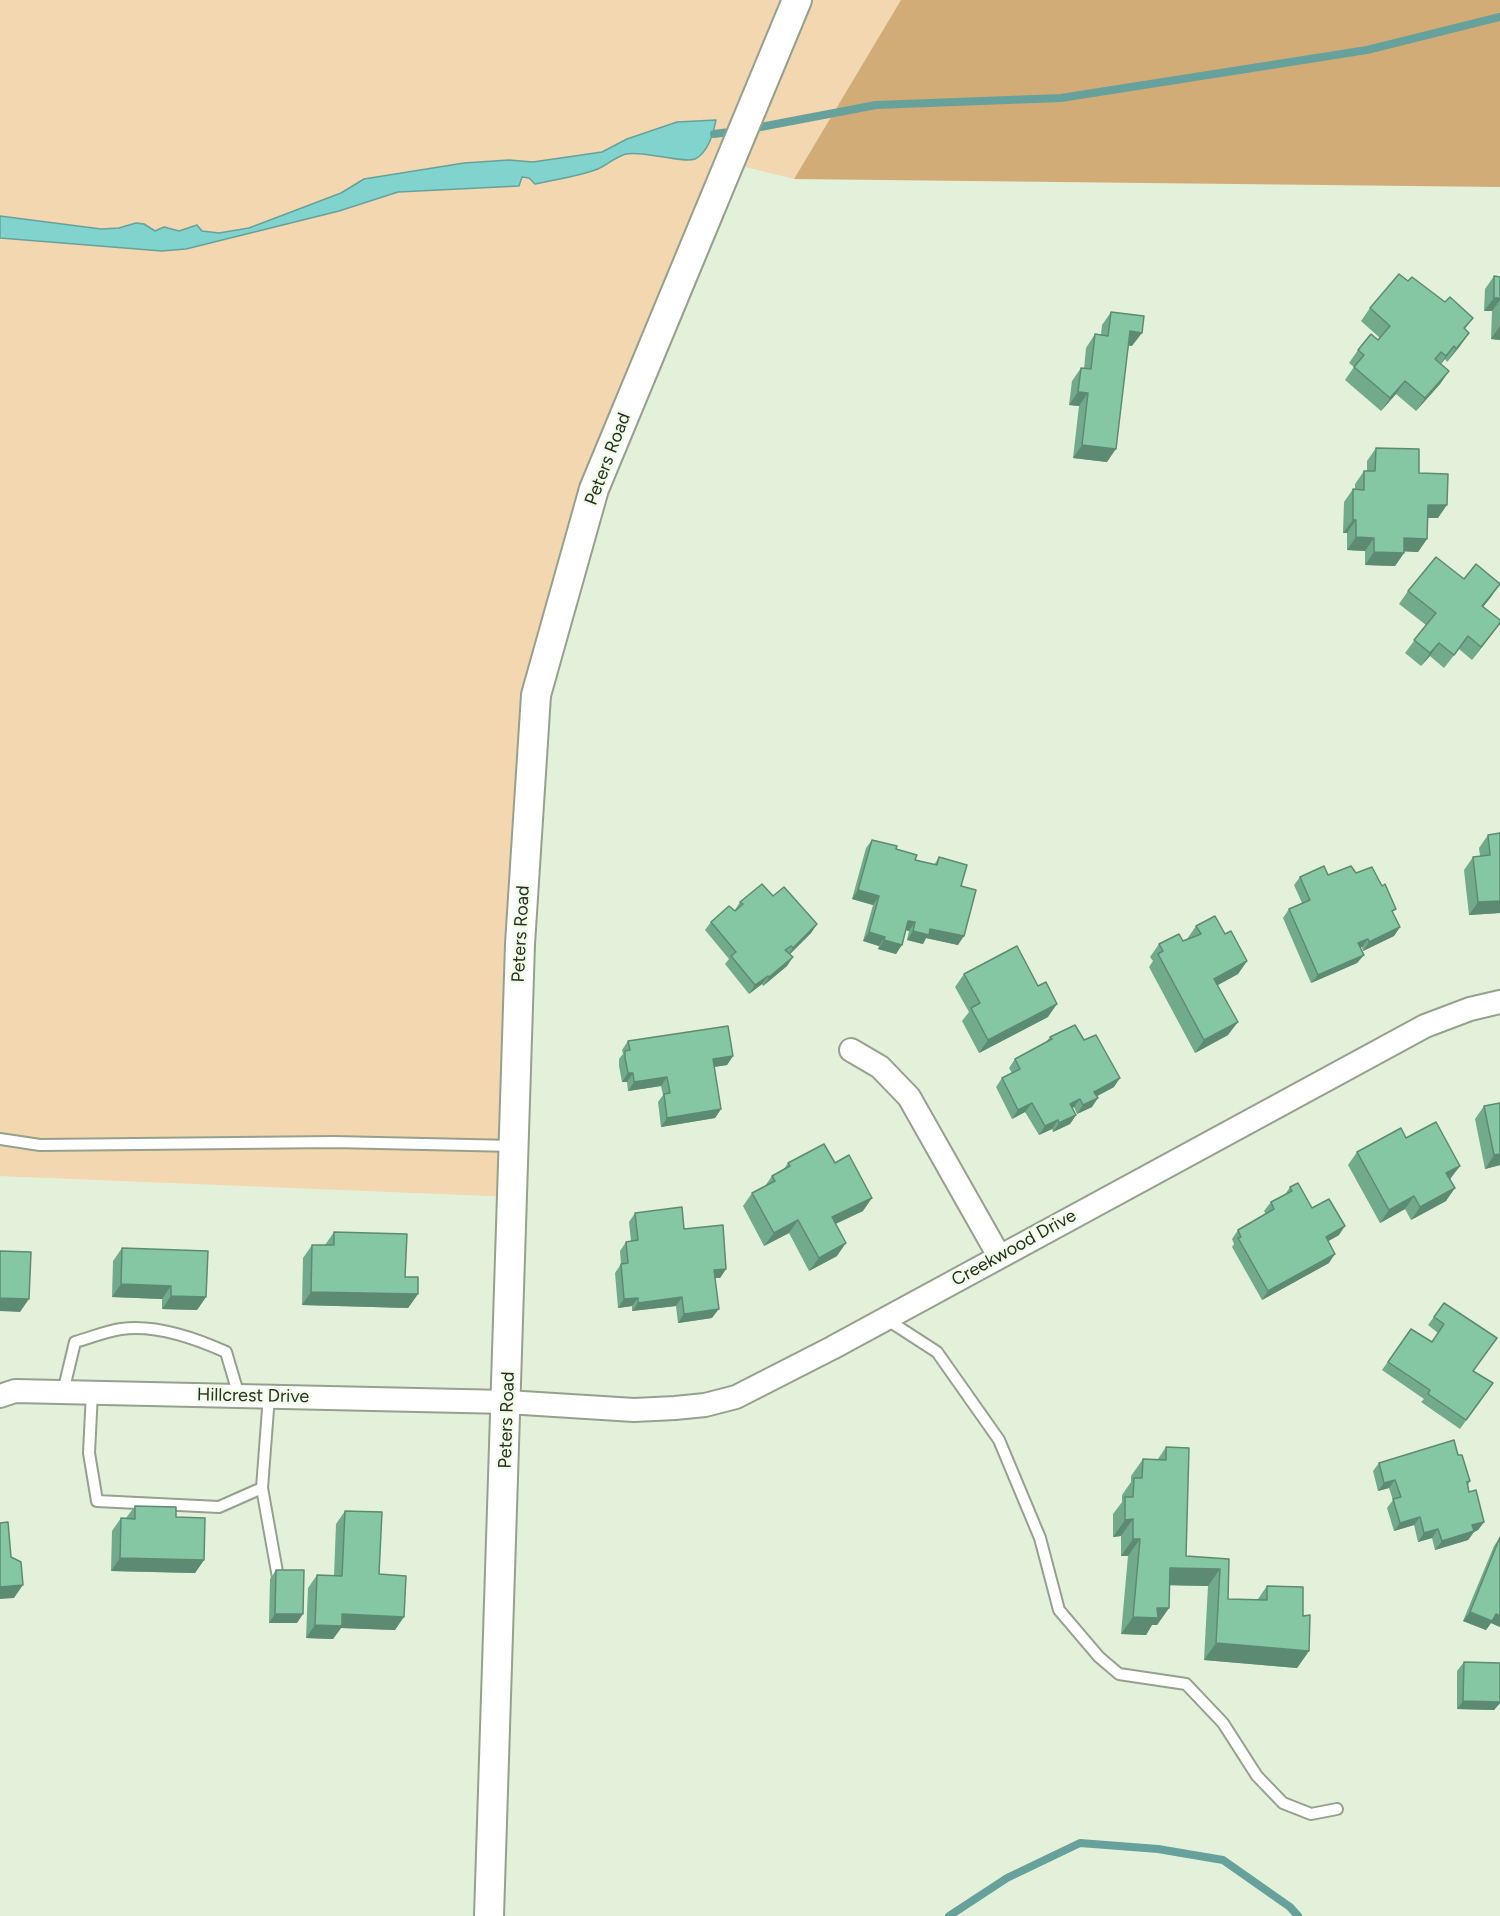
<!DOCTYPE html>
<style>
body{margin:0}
canvas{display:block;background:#e3f0da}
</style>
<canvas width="1500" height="1916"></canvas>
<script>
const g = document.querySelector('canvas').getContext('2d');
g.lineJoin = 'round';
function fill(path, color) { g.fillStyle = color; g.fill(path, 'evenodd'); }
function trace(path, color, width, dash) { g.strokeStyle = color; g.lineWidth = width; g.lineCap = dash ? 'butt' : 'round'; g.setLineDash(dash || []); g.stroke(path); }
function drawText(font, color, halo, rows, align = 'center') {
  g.font = font + ' Figtree,sans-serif'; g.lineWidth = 5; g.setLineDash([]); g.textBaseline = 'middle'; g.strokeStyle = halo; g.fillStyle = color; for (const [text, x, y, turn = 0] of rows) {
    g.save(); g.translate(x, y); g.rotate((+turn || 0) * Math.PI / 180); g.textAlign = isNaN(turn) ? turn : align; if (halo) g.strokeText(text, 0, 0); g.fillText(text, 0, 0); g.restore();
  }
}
const green = new Path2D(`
 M0,0H901L794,179L729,163L594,489L536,695L513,1197L0,1176Z`);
const forest = new Path2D(`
 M901,0H1500V187L794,179Z`);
const water = new Path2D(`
 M716,120C714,132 708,153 695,159C684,164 642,150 626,154C617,156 607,165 598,169C577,177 556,179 535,184L529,178L522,177L519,186L398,192L339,211L186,249L162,251L0,238V216L101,229L119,228L136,223L144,224L155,231L164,227L179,231L197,225L202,231L219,233L249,228L341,193L364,179L464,163L509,160L533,162L602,152L627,139L677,122Z`);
const stream = new Path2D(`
 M750,129L876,105L1061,98L1367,50L1500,17
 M714,134L737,131
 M949,1916L1007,1878L1080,1843L1158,1849L1223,1860L1290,1907L1298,1916`);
const service = new Path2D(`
 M0,1139L40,1145L334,1142L514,1146
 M886,1319L937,1352L999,1440L1040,1538L1059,1610L1099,1657L1119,1674L1186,1684L1223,1723L1257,1776L1283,1803L1311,1814L1337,1809
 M63,1392L75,1342C90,1338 106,1331 121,1329C155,1324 195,1338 226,1352L239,1396
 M92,1392L89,1453L97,1501L219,1507L262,1488
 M269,1396L262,1488L279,1583`);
const minor = new Path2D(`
 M851,1050L880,1067L909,1097L999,1256
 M0,1396L15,1391L507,1402L634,1410L675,1408L705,1405L736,1397L832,1348L1425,1026L1470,1009L1500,1002`);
const tertiary = new Path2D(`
 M489,1916L520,944L536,695L594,489L797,0`);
const wall = new Path2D(`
 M1494,276L1500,277V340L1491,339L1492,311H1484L1485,289Z
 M1408,281L1473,318L1465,329L1469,333L1460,346L1447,362L1445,359L1441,364L1449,371L1440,384L1416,411L1396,394L1381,411L1345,380L1354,367L1349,363L1358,350L1378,340L1380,338L1361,321L1370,308Z
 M1111,312L1132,346L1129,345L1107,462L1073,458L1079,406L1069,405L1072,381L1081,368L1084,369L1086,348L1095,334L1101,335L1102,325Z
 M1376,448L1419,473L1438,518H1428L1427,539L1418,552L1404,551V553L1395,566L1365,565V551L1347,550V533H1343L1344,502L1353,489H1355V484L1364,471H1367V461Z
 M1464,579L1491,597L1483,607L1492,634L1472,660L1459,649L1444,668L1430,656L1421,666L1405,653L1426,625L1399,604L1408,591Z
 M1500,833V913L1469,915L1464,870L1473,857L1480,856L1479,848L1488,835Z
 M872,840L915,860L934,865L939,857L961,886L958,945L926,938L923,944L907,940L909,931L906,930L896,954L878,949L879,946L863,941L873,905L852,899L866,848Z
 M1356,873L1393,913L1400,927L1394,936L1363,951L1362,947L1360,948L1364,955L1357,963L1311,983L1283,918L1289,909L1302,903L1294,885L1300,877Z
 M773,896L817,924L811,933L790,954L787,966L763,986L762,984L749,994L725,964L729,959L705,930L711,922L735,910L740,902Z
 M1196,926L1225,934L1247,961L1238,974L1218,985L1228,1035L1195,1053L1149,967L1153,961L1150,957L1159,944L1183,941L1187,939Z
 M964,974L1048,1017L979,1053L962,1021L969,1012L955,987Z
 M1050,1037L1084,1040L1114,1087L1097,1096L1092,1107L1077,1114L1074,1107L1073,1108L1076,1115L1070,1124L1053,1132L1052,1129L1039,1135L1025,1112L1012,1119L996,1087L1002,1078L1012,1073L1009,1068L1015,1059L1046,1042Z
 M628,1041L733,1056L727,1065L714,1067L721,1109L715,1118L661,1127L658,1102L663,1095L661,1086L628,1091L627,1082H622L619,1066V1059L623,1054L622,1050Z
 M1500,1103V1165L1485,1169L1475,1119L1484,1106Z
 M1406,1138L1460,1166L1450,1179L1446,1201L1411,1220L1405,1209L1380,1223L1348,1165L1357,1152Z
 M788,1163L863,1211L836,1223L837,1256L809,1271L789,1233L764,1246L743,1206L752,1193L765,1186L772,1176L784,1169Z
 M1290,1187L1339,1235L1328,1241L1329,1263L1262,1300L1232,1247L1234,1244L1232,1239L1238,1230L1266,1214L1264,1211L1271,1202L1284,1196Z
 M635,1213L684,1229L726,1269L720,1278H715L712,1318L678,1323L676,1306L632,1311V1306L618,1308L615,1273L621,1264L620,1251L626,1242L631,1241L629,1222Z
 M334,1232L405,1277L418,1294L408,1308L302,1305L303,1258L312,1245H325Z
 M122,1248L206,1297L197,1310L162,1309V1299L112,1297L113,1261Z
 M1444,1303L1473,1371L1493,1383L1460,1429L1421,1402L1424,1399L1382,1370L1411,1329L1432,1342L1438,1333L1428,1325Z
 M1166,1447L1186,1556L1229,1559L1228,1599H1258L1267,1586L1303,1616L1309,1651L1297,1668L1204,1660L1208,1586L1169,1585V1608L1157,1625H1152L1146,1635L1121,1634L1128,1556H1121V1536L1113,1537V1514L1122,1502V1495L1131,1482V1476L1143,1459H1158Z
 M1458,1455L1470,1481L1468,1485L1469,1492L1484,1522L1478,1530L1474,1532L1468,1540L1435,1550L1432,1538L1418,1542L1414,1525L1394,1531L1387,1508L1393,1500L1389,1488L1378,1491L1373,1471L1379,1463Z
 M135,1506L176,1517L204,1560L195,1573L111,1571L112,1531L121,1518H126Z
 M345,1511L379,1574L395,1630L341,1628L333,1639L306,1638L308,1588L317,1575L334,1576L336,1524Z
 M1500,1537V1627L1491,1623L1486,1630L1463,1621L1494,1546Z
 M276,1570L297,1623H269L270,1579Z
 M1464,1662L1500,1663V1703L1494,1710L1457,1709V1671Z`);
const shadedWall = new Path2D(`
 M1494,298H1500V300L1492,311H1484Z
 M1500,326V340L1491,339Z
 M1130,331L1142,333L1132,346L1121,345Z
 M1469,333L1460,346L1447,362L1456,349Z
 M1454,346L1445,359L1437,369L1446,356Z
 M1449,371L1440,384L1416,411L1425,398Z
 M1405,381L1396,394L1381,411L1390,398Z
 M1078,392L1088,393L1079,406L1069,405Z
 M1082,445L1116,449L1107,462L1073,458Z
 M1428,505H1447L1438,518H1419Z
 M1353,520H1356L1347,533H1343Z
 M1356,537L1374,538L1365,551L1347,550Z
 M1404,538L1427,539L1418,552L1395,551Z
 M1374,552L1404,553L1395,566L1365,565Z
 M1500,584L1491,597L1473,619L1482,606Z
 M1500,623L1492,634L1472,660L1481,647Z
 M1439,643L1430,656L1421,666L1430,653Z
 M858,890L879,896L873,905L852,899Z
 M1500,901V913L1469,915L1478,902Z
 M908,921L915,922L909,931L902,929Z
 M817,924L811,933L787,957L793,948Z
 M1400,927L1394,936L1363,951L1369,942Z
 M930,929L964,936L958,945L926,938L923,944L907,940L913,931Z
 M869,932L885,937L879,946L863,941Z
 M1368,939L1362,947L1352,952L1358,943Z
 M884,940L902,945L896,954L878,949Z
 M1364,955L1357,963L1311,983L1318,975Z
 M793,957L787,966L763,986L769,977Z
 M1247,961L1238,974L1205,992L1214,979Z
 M768,976L762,984L749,994L755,985Z
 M1057,1004L1048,1017L979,1053L988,1040Z
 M1238,1022L1228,1035L1195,1053L1204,1040Z
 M733,1056L727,1065L707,1068L713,1059Z
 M628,1073H633L627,1082H622Z
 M667,1077L661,1086L628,1091L634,1082Z
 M1120,1078L1114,1087L1088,1101L1094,1092Z
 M1098,1098L1092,1107L1077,1114L1083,1105Z
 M1080,1099L1074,1107L1064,1113L1070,1104Z
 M1032,1103L1025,1112L1012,1119L1018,1110Z
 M721,1109L715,1118L661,1127L667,1118Z
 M1076,1115L1070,1124L1053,1132L1059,1123Z
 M1058,1120L1052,1129L1039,1135L1045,1126Z
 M1500,1154V1165L1485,1169L1494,1155Z
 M1460,1166L1450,1179L1437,1186L1446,1173Z
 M1455,1188L1446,1201L1411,1220L1420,1207Z
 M1414,1196L1405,1209L1380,1223L1389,1210Z
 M872,1198L863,1211L823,1230L832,1217Z
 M798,1220L789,1233L764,1246L774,1233Z
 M1345,1226L1339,1235L1320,1246L1326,1237Z
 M846,1243L837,1256L809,1271L819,1258Z
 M1335,1254L1329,1263L1262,1300L1268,1291Z
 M726,1269L720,1278H708L714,1270Z
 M121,1284L171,1286L162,1299L112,1297Z
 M311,1292L418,1294L408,1308L302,1305Z
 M171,1296L206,1297L197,1310L162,1309Z
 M682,1297L676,1306L632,1311L638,1303Z
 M0,1298L29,1299L20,1312L0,1311Z
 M638,1298L632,1306L618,1308L624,1299Z
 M719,1309L712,1318L678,1323L684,1314Z
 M1395,1480L1389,1488L1378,1491L1384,1483Z
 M1420,1517L1414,1525L1394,1531L1400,1523Z
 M1133,1519L1121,1536L1113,1537L1125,1520Z
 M1484,1522L1478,1530L1474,1532L1468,1540L1435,1550L1442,1541L1472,1525Z
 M1438,1529L1432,1538L1418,1542L1424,1533Z
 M1133,1539H1140L1128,1556H1121Z
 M120,1558L204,1560L195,1573L111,1571Z
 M1170,1568L1220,1569L1208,1586L1158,1585Z
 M23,1585L14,1598L0,1599V1587Z
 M1157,1608H1169L1157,1625H1152L1146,1635L1121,1634L1133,1617Z
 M1470,1612L1496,1614L1500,1616V1627L1491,1623L1486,1630L1463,1621Z
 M275,1614H303L297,1623H269Z
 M342,1614L404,1617L395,1630L341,1628L333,1639L306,1638L315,1625Z
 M1216,1643L1309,1651L1297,1668L1204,1660Z
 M1463,1701L1500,1702V1703L1494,1710L1457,1709Z`);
const building = new Path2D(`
 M1399,274L1408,281L1412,277L1445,302L1450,297L1473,318L1464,328L1469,333L1456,349L1454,346L1446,356L1441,352L1435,359L1449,371L1425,398L1405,381L1390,398L1354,367L1364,355L1358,350L1371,334L1378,340L1390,326L1370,308Z
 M1494,276L1500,277V298H1494Z
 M1111,312L1144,316L1142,333L1130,331L1116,449L1082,445L1088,393L1078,392L1081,368L1091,369L1095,334L1108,336Z
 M1376,448L1419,449V473L1448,474L1447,505H1428L1427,539L1404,538V553L1374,552V538L1356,537V520H1353V489L1364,490V471H1375Z
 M1436,557L1464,579L1476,564L1500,584L1482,606L1500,620V623L1481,647L1468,636L1454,655L1439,643L1430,653L1414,640L1436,613L1408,591Z
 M1500,833V901L1478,902L1473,857L1490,855L1488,835Z
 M872,840L897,846L896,849L917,855L915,860L937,865L939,857L967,865L961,886L976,890L964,936L930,929L929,935L913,931L915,922L908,921L902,945L884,940L885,937L869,932L879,896L858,890Z
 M1324,866L1328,875L1351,866L1356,873L1372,867L1382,886L1385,884L1396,909L1392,911L1400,927L1369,942L1368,939L1358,943L1364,955L1318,975L1289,909L1310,900L1300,877Z
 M762,884L773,896L784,887L817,924L793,948L791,946L785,950L793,957L769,977L768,976L755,985L731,956L736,952L711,922L729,906L735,911L743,904L740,902Z
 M1215,916L1225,934L1231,931L1247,961L1214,979L1238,1022L1204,1040L1158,954L1163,951L1159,944L1179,934L1183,941L1201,934L1196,926Z
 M1017,946L1038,986L1046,982L1057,1004L988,1040L971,1008L980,1003L964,974Z
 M1075,1025L1084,1040L1096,1035L1120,1078L1094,1092L1098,1098L1083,1105L1080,1099L1070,1104L1076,1115L1059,1123L1058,1120L1045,1126L1032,1103L1018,1110L1002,1078L1020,1069L1015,1059L1052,1039L1050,1037Z
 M728,1026L733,1056L713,1059L721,1109L667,1118L664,1094L670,1093L667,1077L634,1082L633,1073H628L625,1058V1051L630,1050L628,1041Z
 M1500,1103V1154L1494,1155L1484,1106Z
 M1436,1122L1460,1166L1446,1173L1455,1188L1420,1207L1414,1196L1389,1210L1357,1152L1401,1128L1406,1138Z
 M824,1144L835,1163L849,1155L872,1198L832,1217L846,1243L819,1258L798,1220L774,1233L752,1193L775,1181L772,1176L790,1166L788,1163Z
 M1298,1183L1312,1208L1329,1199L1345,1226L1326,1237L1335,1254L1268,1291L1238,1238L1241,1237L1238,1230L1274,1209L1271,1202L1292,1191L1290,1187Z
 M682,1207L684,1229L723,1225L726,1269L714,1270L719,1309L684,1314L682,1297L638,1303V1298L624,1299L621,1264L628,1263L626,1242L638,1240L635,1213Z
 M334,1232L407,1234L405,1277H418V1294L311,1292L312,1245H334Z
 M122,1248L208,1251L206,1297L171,1296V1286L121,1284Z
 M0,1251L31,1252L29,1299L0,1298Z
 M1444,1303L1497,1338L1473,1371L1493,1383L1466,1420L1428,1394L1430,1390L1388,1362L1411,1329L1432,1342L1444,1324L1434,1317Z
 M1454,1440L1458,1455H1462L1470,1481L1467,1482L1469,1492L1476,1490L1484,1522L1472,1525L1474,1531L1442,1541L1438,1529L1424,1533L1420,1517L1400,1523L1393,1499L1401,1497L1395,1480L1384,1483L1379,1463Z
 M1166,1447L1189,1448L1186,1556L1229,1559L1228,1599L1267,1600V1586L1303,1587V1616L1310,1615L1309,1651L1216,1643L1220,1569L1170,1568L1169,1608H1157L1158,1618L1133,1617L1140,1539H1133V1519L1125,1520V1497H1133L1134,1478H1142L1143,1459L1166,1460Z
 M135,1506L176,1507V1517L205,1518L204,1560L120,1558L121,1518L135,1519Z
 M345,1511L382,1512L379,1574L406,1576L404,1617L342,1614V1626L315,1625L317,1575L342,1576Z
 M8,1522L11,1557L21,1562L23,1585L0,1587V1523Z
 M1500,1537V1616L1496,1614L1492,1621L1470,1612Z
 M276,1570H304L303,1614H275Z
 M1464,1662L1500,1663V1702L1463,1701Z`);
const streetNames = [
 ["Peters Road",608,459,-69],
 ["Peters Road",521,934,-87],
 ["Creekwood Drive",1014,1248,-29],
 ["Hillcrest Drive",253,1396,1],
 ["Peters Road",507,1420,-88]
];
fill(green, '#f2d7b0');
fill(forest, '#d2ac77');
fill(water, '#80d4cd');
trace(water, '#66a29b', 1.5);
trace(stream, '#66a29b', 8);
trace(service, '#95a18c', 14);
trace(minor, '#95a18c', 26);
trace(tertiary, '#95a18c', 32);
trace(service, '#fff', 10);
trace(minor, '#fff', 22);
trace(tertiary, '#fff', 28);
fill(wall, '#72aa8c');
fill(shadedWall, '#5d8b72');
fill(building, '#85c6a3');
trace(building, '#5d8b72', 1.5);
drawText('18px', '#282d25', '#f1fee7', streetNames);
</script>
